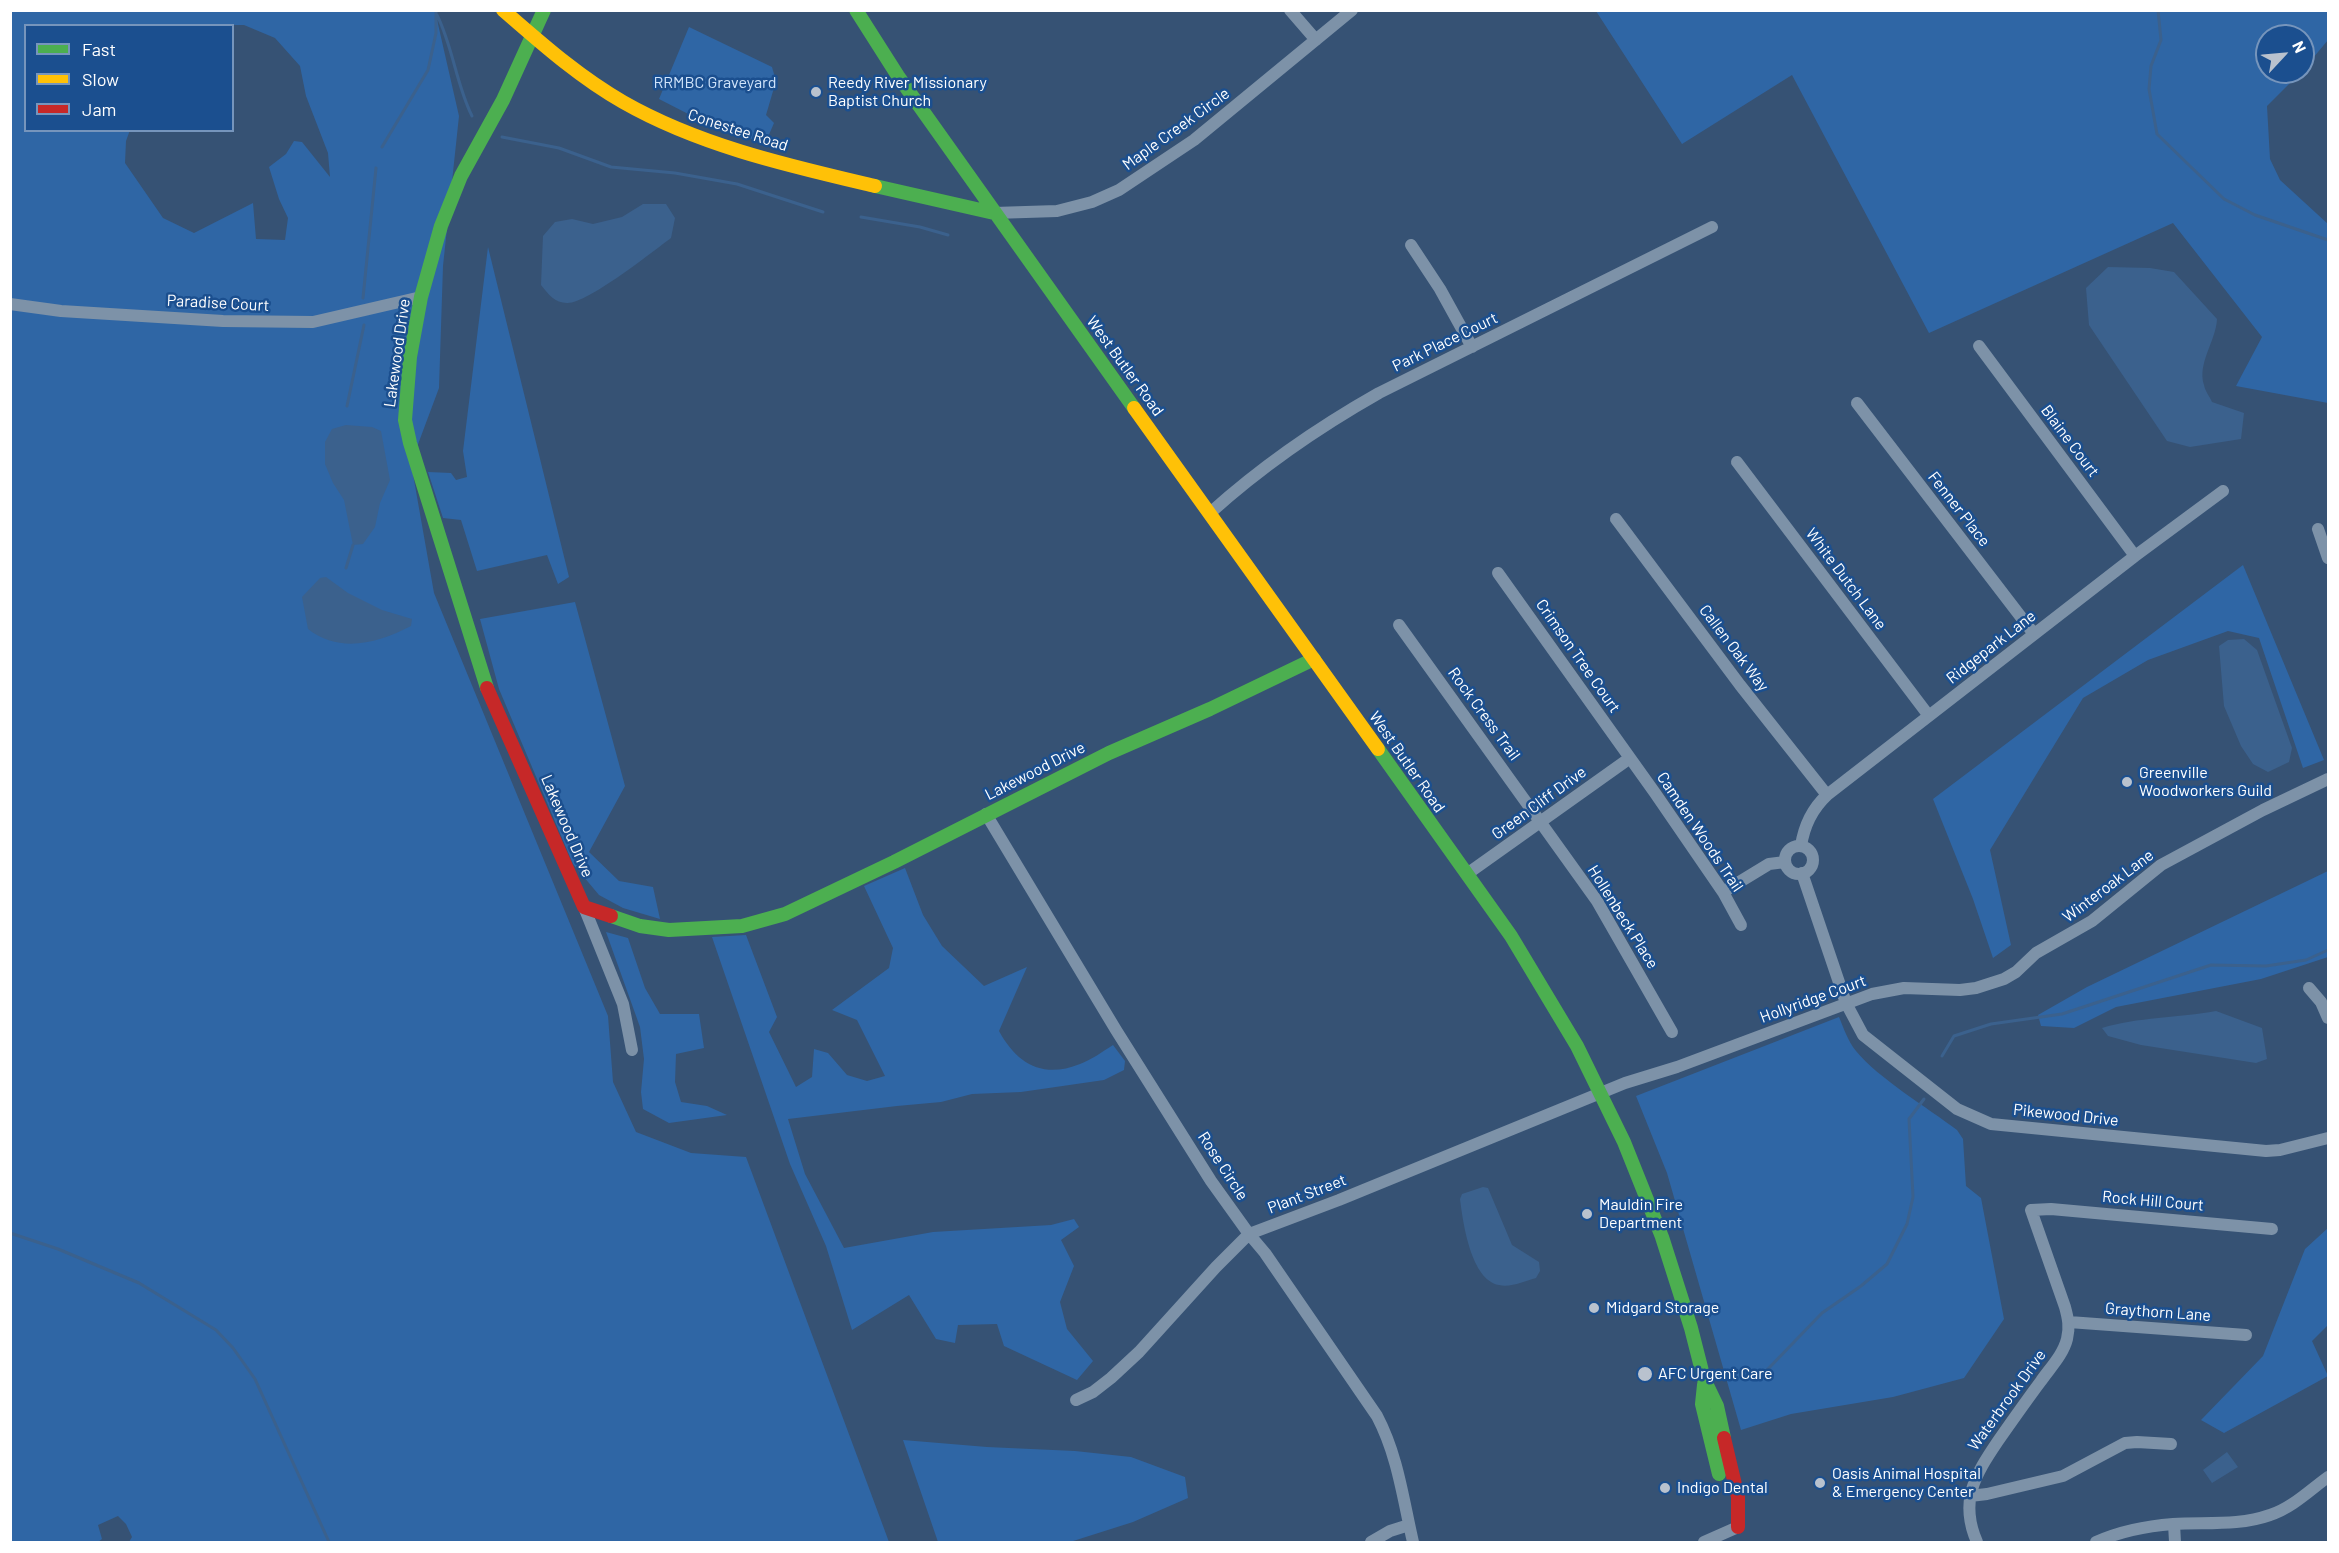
<!DOCTYPE html>
<style>
body{margin:0}
#map{position:relative;width:2339px;height:1553px;overflow:hidden;background:#365274;font-family:Barlow,sans-serif}
canvas{display:block}
.frame{position:absolute;inset:0;border:12px solid #fff;pointer-events:none}
.legend{position:absolute;left:24px;top:24px;width:210px;height:108px;box-sizing:border-box;background:#1b4f8f;border:2px solid #7695bc;margin:0;padding:8px 10px;list-style:none;font-size:18px;color:#fff}
.legend li{display:flex;align-items:center;gap:12px;height:30px}
.legend b{width:30px;border:2px solid #7695bc}
.north{position:absolute;left:2255px;top:24px;width:60px;height:60px;box-sizing:border-box;background:#1b4f8f;border:2px solid #7695bc;border-radius:50%;rotate:64deg;font-size:16px;font-weight:700;line-height:24px;text-align:center;color:#fff}
.north::after{content:'';display:block;margin:auto;width:21px;height:27px;background:#b9c2ce;clip-path:polygon(50% 0,100% 100%,50% 72%,0 100%)}
</style>
<div id="map">
<canvas width="2339" height="1553"></canvas>
<div class="frame"></div>
<ul class="legend">
<li><b style="height:8px;background:#4caf50"></b>Fast</li>
<li><b style="height:8px;background:#ffc107"></b>Slow</li>
<li><b style="height:8px;background:#c62828"></b>Jam</li>
</ul>
<div class="north">N</div>
</div>
<script>
const g = document.querySelector('canvas').getContext('2d');
g.lineJoin = 'round';
function fill(path, color) { g.fillStyle = color; g.fill(path, 'evenodd'); }
function trace(path, color, width, dash) { g.strokeStyle = color; g.lineWidth = width; g.lineCap = dash ? 'butt' : 'round'; g.setLineDash(dash || []); g.stroke(path); }
function drawText(font, color, halo, rows, align = 'center') {
  g.font = font + ' Barlow,sans-serif'; g.lineWidth = 5; g.setLineDash([]); g.textBaseline = 'middle'; g.strokeStyle = halo; g.fillStyle = color; for (const [text, x, y, turn = 0] of rows) {
    g.save(); g.translate(x, y); g.rotate((+turn || 0) * Math.PI / 180); g.textAlign = isNaN(turn) ? turn : align; if (halo) g.strokeText(text, 0, 0); g.fillText(text, 0, 0); g.restore();
  }
}
const green = new Path2D(`
 M11,11H435L459,116L443,266L439,388L411,463L434,593L608,1016L613,1082L636,1132L691,1153L746,1157L889,1542H129L132,1537L126,1524L118,1516L98,1525L102,1539L98,1542H11ZM244,25L275,38L300,66L306,96L328,153L330,177L302,142L294,141L286,154L269,167L279,199L288,218L285,240L256,239L253,203L194,233L163,218L125,163L126,141L130,130H26V26Z
 M1596,11H2328V40L2303,70V36H2267V72H2301L2267,106L2270,159L2280,180L2328,224V403L2236,386L2262,337L2173,223L1929,333L1792,75L1682,144Z
 M689,27L772,67L776,81L766,115L774,123L765,144L698,119L659,99Z
 M488,247L569,577L558,584L547,555L477,571L461,520L443,518L428,472L451,473L456,480L467,477L463,451Z
 M2243,565L2324,760L2303,768L2259,638L2228,631L2148,660L2083,698L1990,850L2011,945L1993,958L1973,899L1933,799Z
 M575,602L625,786L589,852L619,881L653,887L660,919L623,908L599,895L573,864L499,689L480,619Z
 M905,868L923,915L942,946L984,986L1027,967L999,1031C1017,1064 1043,1079 1080,1064C1091,1060 1102,1052 1113,1045L1125,1061L1124,1070L1104,1080L1021,1092L972,1094L941,1102L897,1106L788,1119L805,1174L844,1248L933,1232L1051,1225L1074,1219L1079,1227L1061,1240L1074,1266L1060,1302L1067,1329L1093,1361L1077,1380L1004,1346L997,1324L958,1325L955,1343L936,1339L909,1295L852,1330L826,1246L790,1164L712,937L746,935L777,1017L769,1032L796,1087L812,1077L814,1049L828,1053L847,1075L867,1081L885,1076L857,1020L832,1010L889,968L893,948L864,886Z
 M2328,871V957L2261,979L2116,1007L2074,1028L2041,1026L2038,1015L2087,987Z
 M606,932L628,938L645,988L660,1014H699L704,1048L676,1054L675,1082L681,1102L707,1106L727,1115L669,1123L643,1109L641,1092L644,1059L640,1027Z
 M1839,1017C1844,1029 1848,1041 1856,1051C1878,1078 1928,1108 1957,1130L1963,1139L1966,1186L1981,1198L2004,1319L1964,1378L1893,1397L1791,1414L1741,1430L1667,1173L1636,1096Z
 M2328,1228V1325L2312,1341L2328,1376L2224,1433L2201,1420L2263,1356L2305,1249Z
 M903,1440L987,1447L1075,1451L1131,1457L1185,1477L1188,1498L1133,1522L1070,1542H938Z`);
const water = new Path2D(`
 M643,204H666L675,218L671,238C652,252 587,304 567,303C555,303 548,294 541,285L543,236L555,222L572,219L593,224L622,217Z
 M2108,267L2150,268L2174,272L2217,319C2216,341 2197,363 2204,385C2205,391 2210,397 2212,402L2244,413L2241,439L2190,447L2167,441L2089,325L2086,288Z
 M346,425L372,427L381,431L390,480L380,503L375,527L363,544L353,545L344,500L333,483L325,464V442L332,429Z
 M326,577L348,593L382,610L412,619L411,626C378,643 340,654 308,629L302,597L320,578Z
 M2244,639L2257,650L2292,748L2289,762L2268,772L2253,764L2241,746L2224,706L2219,646L2228,640Z
 M2216,1011L2262,1028L2267,1059L2256,1063L2141,1045L2108,1036L2102,1028C2137,1017 2179,1018 2216,1011Z
 M1483,1187L1488,1188L1512,1245L1539,1262L1540,1271L1536,1278C1525,1281 1510,1288 1499,1285C1471,1280 1463,1223 1460,1199L1462,1194Z
 M2227,1452L2238,1467L2212,1483L2203,1470Z`);
const stream = new Path2D(`
 M2158,10L2161,40L2151,66L2149,89L2157,134L2224,199L2255,215L2328,240
 M437,15C453,47 456,84 472,116
 M502,137L559,148L611,167L675,173L737,184L823,212
 M382,147L428,70L436,33V12
 M861,217L920,227L948,235
 M363,298L376,168
 M347,406L364,325
 M346,568L353,545
 M1942,1056L1954,1036L1991,1024L2062,1014L2211,965L2266,966L2306,960L2328,950
 M10,1233L58,1249L139,1283L216,1330L233,1348L255,1379L329,1542
 M1767,1370L1822,1313L1861,1286L1887,1264L1907,1224L1913,1197L1909,1119L1924,1099`);
const street = new Path2D(`
 M1290,10L1316,40
 M994,213L1057,211L1092,202L1119,190L1194,140L1352,10
 M1411,245L1440,289L1472,347
 M10,304L61,311L223,321L313,322L421,297
 M1979,346L2135,556
 M1857,403L2034,634
 M1737,462L1929,716
 M1210,513C1261,467 1319,427 1379,393L1712,227
 M1616,519L1740,685L1827,795
 M2318,529L2328,558
 M1498,573L1655,793L1723,892L1741,925
 M1399,625L1597,901L1672,1032
 M986,814L1116,1030L1211,1181L1249,1234L1265,1253L1377,1416C1398,1456 1403,1499 1413,1542
 M1801,846C1804,826 1812,809 1827,795L2135,556L2223,491
 M1785 860a14 14 0 1 1 28 0a14 14 0 1 1-28 0Z
 M1802,873L1846,1003L1863,1035L1957,1109L1991,1124L2266,1151L2280,1150L2328,1138
 M1467,874L1630,758
 M1723,892L1769,864L1785,862
 M584,907L623,1004L632,1050
 M2309,988L2321,1002L2328,1018
 M2069,1322L2246,1335
 M1076,1400L1093,1392L1111,1378L1139,1352L1216,1267L1249,1234L1339,1200L1625,1083L1677,1067L1872,994L1904,988L1960,990L1976,988L2004,979L2016,972L2036,953L2092,921L2161,865L2263,810L2328,779
 M1970,1496L1987,1494L2063,1476L2125,1443L2137,1442L2171,1444
 M2174,1524L2175,1542
 M1371,1542L1390,1531L1409,1525
 M1704,1542L1738,1527
 M1977,1542C1959,1501 1975,1475 1998,1441C2012,1421 2026,1401 2041,1381C2050,1368 2063,1355 2067,1339C2070,1327 2068,1318 2065,1307L2031,1210L2051,1209L2272,1229
 M2096,1542C2121,1531 2146,1526 2173,1524C2206,1522 2239,1526 2270,1515C2292,1508 2310,1490 2328,1477`);
const fast = new Path2D(`
 M856,10L898,76L1134,408
 M875,186L994,213
 M487,688L410,443L405,420L410,357L421,297L441,226L461,176L503,100L544,10
 M1378,749L1511,936L1577,1046L1624,1142L1662,1237L1691,1328L1704,1379L1717,1406L1724,1438
 M611,916L640,926L669,930L742,926L785,914L894,862L1109,753L1210,709L1314,659
 M1704,1385L1702,1404L1719,1474`);
const slow = new Path2D(`
 M503,10C541,43 579,77 623,102C700,146 790,166 875,186
 M1134,408L1378,749`);
const jam = new Path2D(`
 M487,688L584,907L611,916
 M1724,1438L1738,1497V1527`);
const markers = [
 [816,92,6,"#b9c2ce"],
 [2127,782,6,"#b9c2ce"],
 [1587,1214,6,"#b9c2ce"],
 [1594,1308,6,"#b9c2ce"],
 [1645,1374,8,"#b9c2ce"],
 [1820,1483,6,"#b9c2ce"],
 [1665,1488,6,"#b9c2ce"]
];
const parkNames = [
 ["RRMBC Graveyard",715,83]
];
const poiNames = [
 ["Reedy River Missionary",828,83],
 ["Baptist Church",828,101],
 ["Greenville",2139,773],
 ["Woodworkers Guild",2139,791],
 ["Mauldin Fire",1599,1205],
 ["Department",1599,1223],
 ["Midgard Storage",1606,1308],
 ["AFC Urgent Care",1658,1374],
 ["Oasis Animal Hospital",1832,1474],
 ["& Emergency Center",1832,1492],
 ["Indigo Dental",1677,1488]
];
const streetNames = [
 ["Maple Creek Circle",1176,129,-36],
 ["Conestee Road",738,130,18],
 ["Paradise Court",218,303,3],
 ["Park Place Court",1445,342,-26],
 ["Lakewood Drive",397,353,-82],
 ["West Butler Road",1125,366,54],
 ["Blaine Court",2070,441,53],
 ["Fenner Place",1959,509,52],
 ["White Dutch Lane",1846,579,53],
 ["Ridgepark Lane",1991,647,-38],
 ["Callen Oak Way",1734,648,53],
 ["Crimson Tree Court",1578,656,55],
 ["Rock Cress Trail",1484,714,54],
 ["West Butler Road",1407,762,55],
 ["Lakewood Drive",1035,771,-27],
 ["Green Cliff Drive",1539,803,-36],
 ["Lakewood Drive",567,826,67],
 ["Camden Woods Trail",1700,832,56],
 ["Winteroak Lane",2108,886,-37],
 ["Hollenbeck Place",1623,917,58],
 ["Hollyridge Court",1813,999,-20],
 ["Pikewood Drive",2066,1115,6],
 ["Rose Circle",1223,1166,57],
 ["Plant Street",1307,1194,-21],
 ["Rock Hill Court",2153,1201,5],
 ["Graythorn Lane",2158,1312,4],
 ["Waterbrook Drive",2007,1400,-54]
];
fill(green, '#2f66a5');
fill(water, '#3b618d');
trace(stream, '#3b618d', 3);
trace(street, '#7d92a8', 12);
trace(fast, '#4caf50', 14);
trace(slow, '#ffc107', 14);
trace(jam, '#c62828', 14);
for (const [x, y, r, color] of markers) { const dot = new Path2D(); dot.arc(x, y, r, 0, 2 * Math.PI); g.fillStyle = color; g.fill(dot); trace(dot, '#1b4f8f', 2); }
drawText('16px', '#cfe3fa', '#1b4f8f', parkNames);
drawText('16px', '#fff', '#1b4f8f', poiNames, 'left');
drawText('16px', '#fff', '#1b4f8f', streetNames);
</script>
